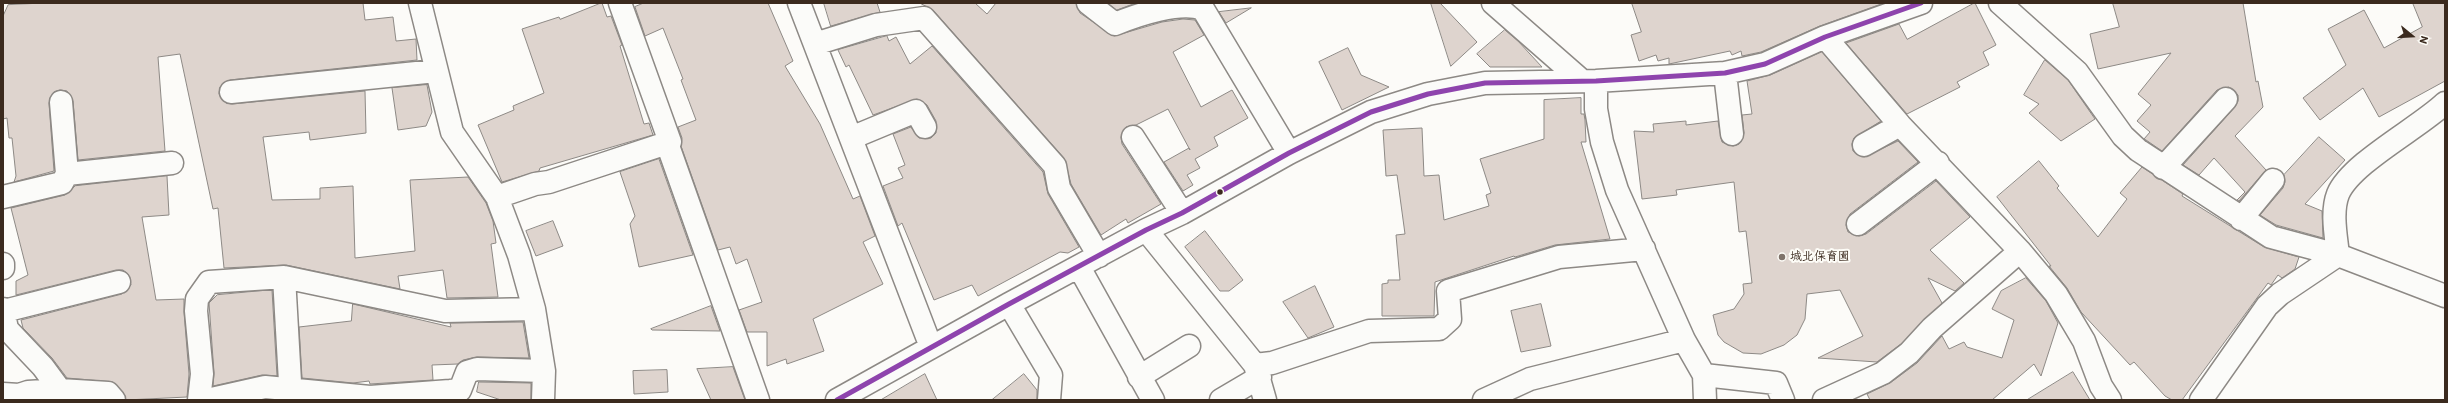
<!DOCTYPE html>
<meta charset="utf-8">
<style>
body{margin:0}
#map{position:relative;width:2448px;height:403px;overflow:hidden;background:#fcfbf8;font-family:Itim,sans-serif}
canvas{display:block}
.frame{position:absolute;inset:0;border:4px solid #3b2a1e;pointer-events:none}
.north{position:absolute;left:2392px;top:16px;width:40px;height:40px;-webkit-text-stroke:3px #fdfcf7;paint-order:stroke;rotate:108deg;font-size:11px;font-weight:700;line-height:16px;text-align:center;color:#3b2a1e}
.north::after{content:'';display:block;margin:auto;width:14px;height:18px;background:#3b2a1e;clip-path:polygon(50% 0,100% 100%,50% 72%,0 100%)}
</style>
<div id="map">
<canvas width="2448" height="403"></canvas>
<div class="frame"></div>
<div class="north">N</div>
</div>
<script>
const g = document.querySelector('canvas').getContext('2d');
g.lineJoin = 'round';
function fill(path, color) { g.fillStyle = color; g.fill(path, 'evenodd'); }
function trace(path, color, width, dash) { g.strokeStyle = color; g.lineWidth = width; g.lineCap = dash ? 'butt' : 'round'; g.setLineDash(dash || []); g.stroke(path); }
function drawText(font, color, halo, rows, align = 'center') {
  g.font = font + ' Itim,"Klee One",sans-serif'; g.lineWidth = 4; g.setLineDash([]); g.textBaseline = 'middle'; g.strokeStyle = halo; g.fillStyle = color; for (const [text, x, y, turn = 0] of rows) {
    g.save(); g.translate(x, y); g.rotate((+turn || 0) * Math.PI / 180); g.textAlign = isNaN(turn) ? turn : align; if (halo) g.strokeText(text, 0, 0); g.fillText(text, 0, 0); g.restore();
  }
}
const building = new Path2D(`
 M43,3H363L365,20L393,17L396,41L416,39L417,60L230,80L220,87L219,94L226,103L232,104L365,91L366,133L310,140L309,132L263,137L272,200L320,199V188L353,186L355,258L415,251L410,180L468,177L486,203L493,221L496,243L491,244L498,297L447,298L443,270L398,276L400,289L286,265L224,268L218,208L213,209L180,54L158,57L165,151L78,160L73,101L67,91L60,90L54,92L49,103L54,171L14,182L16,176L12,138H9L7,118L3,119V16L8,5Z
 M602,3L607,17L611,16L622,45L620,46L644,124L649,123L653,135L540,168L539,171L502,182L478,125L514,110L513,106L544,93L522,29L559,17L560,19Z
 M644,3H768L793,61L785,66L820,124L853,199L860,196L875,236L863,242L883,284L813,319L824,351L787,364L786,359L767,366V332H747L739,310L762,302L747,259L736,264L730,247L718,250L681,146L682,138L678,127L696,120L681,80L683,79L663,28L645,36L635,7Z
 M824,3H877L880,12L831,26Z
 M920,3H975L987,14L996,3H1076L1080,13L1114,36L1162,22L1183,19L1195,20L1204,35L1173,52L1201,107L1232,90L1248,118L1214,137L1218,146L1195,159L1200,168L1187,175L1193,185L1183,191L1164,162L1189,148L1190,150L1168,109L1136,125L1126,127L1121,137L1122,144L1161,204L1128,223L1126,219L1101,235L1071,184L1064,158L933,10Z
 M1108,3H1136L1117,10Z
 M1431,3H1440L1477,42L1451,66Z
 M1632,3H1884L1820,26L1761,52L1742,56L1741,51L1732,55L1730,51L1669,64V58L1658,61L1656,55L1639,61L1631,35L1641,32Z
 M1975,3L1996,45L1983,52L1989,65L1957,82L1960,87L1907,114L1846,43L1899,24L1907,39Z
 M2113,3H2243L2256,82L2258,81L2263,107L2235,136L2266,170L2239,201L2237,200L2245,192L2214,158L2199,175L2183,165L2235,107L2238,101V95L2229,87L2217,90L2162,151L2146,140L2144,139L2150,132L2137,121L2151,105L2138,94L2171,53L2098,69L2090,34L2119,27Z
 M2413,3H2445V81L2379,117L2363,88L2320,120L2303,98L2346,65L2328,29L2364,10L2384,48L2422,27Z
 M1251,8L1226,23L1219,12Z
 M1505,30L1518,41L1542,67H1490L1477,54Z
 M887,36L889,41L896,37L910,64L932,46L1043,172L1048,194L1079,247L1068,253L1060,252L978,296L972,285L934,300L902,223L898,226L883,186L903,178L898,168L905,165L893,134L911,127L919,138H931L936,133V121L927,105L917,99L873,115L849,65L846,67L838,50Z
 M1348,48L1361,75L1389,87L1342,110L1319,62Z
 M1822,52L1881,121L1854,138L1852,144L1853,151L1864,157L1898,141L1918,162L1850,214L1846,225L1848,232L1859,236L1866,234L1936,181L1970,217L1930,250L1964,283L1955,291L1928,278L1942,303L1901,344L1877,362L1818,358L1863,336L1840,290L1807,294L1805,319L1797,335L1784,345L1761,354L1743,353L1724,342L1718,335L1713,315L1734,309L1744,294L1743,284L1752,283L1746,231L1739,232L1734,182L1676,190L1677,195L1642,199L1634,131L1654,132L1653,124L1686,121V125L1718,121L1722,142L1733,146L1739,144L1744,133L1742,115L1752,114L1747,81L1770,75Z
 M2045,60L2068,80L2095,119L2061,141L2029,113L2039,104L2024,95Z
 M427,85L432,112L426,126L398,130L392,88Z
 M1581,98V114H1584L1585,120L1586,142H1581L1610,239L1555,245L1515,257L1514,256L1435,282L1434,316H1382V284L1388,283V280H1400L1396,235L1405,234L1397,175L1386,176L1383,130L1422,128L1424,176L1439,175L1444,220L1489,206L1486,195L1491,193L1480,159L1544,139V100Z
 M2319,137L2345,160L2305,204L2322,211L2323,238L2276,225L2260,215L2283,188L2285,182L2284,175Z
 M659,159L693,255L639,267L630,224L635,216L620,172Z
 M2039,161L2059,186L2057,188L2098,237L2127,199L2120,193L2142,167L2183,194L2182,196L2264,247L2299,257L2295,269L2282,278L2278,275L2271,285L2268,283L2182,400H2172L2165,396L2134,362L2130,365L2081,312L2067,288L2049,266H2051L1997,197Z
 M167,176L169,215L142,217L156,300L184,299V312L189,374L187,397L126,400L123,392L113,382L67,378L52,358L23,328L21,320L122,294L131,285L128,274L123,270H116L16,295V281L28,275L11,208L65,195L75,186Z
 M553,221L563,246L536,256L526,231Z
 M1205,231L1243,280L1229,291H1220L1185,247Z
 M2026,278L2046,301L2058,323L2041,376L2034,364L1992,400H1870L1867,394L1890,383L1917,363L1942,336L1949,349L1964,342L1967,347L2002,358L2014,320L1992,309L2001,291Z
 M1315,286L1334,327L1308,338L1283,302Z
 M272,290L277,376L262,375L213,386L214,373L209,303L217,295Z
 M353,304L451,327L450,323L523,322L529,358L477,357L463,360L458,364L432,365L433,380L370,384L369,381L353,383L302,378L299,327L351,321Z
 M1541,304L1551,346L1521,352L1511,311Z
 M711,306L720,331L652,330L651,329Z
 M733,367L745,400H711L697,369Z
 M667,370L668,392L634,394L633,371Z
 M2073,372L2090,400H2027Z
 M925,374L937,400H881Z
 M1024,374L1037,390V400H992Z
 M479,382L531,383V400H501L477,392Z`);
const minor = new Path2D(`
 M420,3L452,132L497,197L519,255L534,309L544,371L543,400
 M799,3L931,347
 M1088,3L1115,24C1137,15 1181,0 1203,9L1289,153
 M1493,3L1581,80
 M2000,3L2077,72L2123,136L2138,150L2271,237L2338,255L2445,296
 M1825,37L1900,125L2020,251L2056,294L2084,341L2101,386L2110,400
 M815,44L876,25L924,18L1055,166L1059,188L1099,256
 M1725,73L1732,134
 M1596,81V109L1602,142L1617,190L1684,340L1704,375L1705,400
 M231,92L436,71
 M1133,137L1182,213
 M851,138L916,111L925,127
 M667,143L758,400
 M1864,145L1900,125
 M2163,168L2226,99
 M67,174L172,163
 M3,197L62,183L67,174L61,102
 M497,197L535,184L549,182L670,142L620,3
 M2241,219L2273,180
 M1858,224L1938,163
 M1146,230L1255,365L1265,400
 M2338,255C2336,236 2331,212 2338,194C2351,163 2419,128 2445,103
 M3,264V268
 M1079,267L1153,400
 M284,277L290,382L288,388
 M1009,304L1051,375L1049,400
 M3,309L7,329L43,367L60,390L108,393L114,400
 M4,311L119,282
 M1255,365L1272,363L1369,331L1439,329L1450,319L1448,291L1559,257L1644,249
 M1704,375L1776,383L1783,400
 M1139,377L1189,346
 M3,394L19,395L28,392L60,390
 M199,400L202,374L196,311L197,299L209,282L284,277L445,311L534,309
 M207,400L265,387L370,397L450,391L460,390L467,372L477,369L544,371
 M837,400L1009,304L1146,230L1182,213L1289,153L1371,112L1428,94L1485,83L1596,81L1725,73L1765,64L1825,37L1921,3
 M1221,400L1260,377
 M1484,400L1530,379L1684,340
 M1824,400L1883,373L1909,353L1932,328L2020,251
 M2201,400L2267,306L2280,294L2338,255`);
const bus1 = new Path2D(`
 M837,400L1009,304L1146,230L1182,213L1289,153L1371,112L1428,94L1485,83L1596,81L1725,73L1765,64L1825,37L1921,3`);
const markers = [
 [1220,192,3.5,"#3b2a1e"],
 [1782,257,4,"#7f736a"]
];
const poiNames = [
 ["城北保育園",1790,257]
];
fill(building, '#ded4ce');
trace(building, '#8d8985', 1);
trace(minor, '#8d8985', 25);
trace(minor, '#fbfbf9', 22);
trace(bus1, '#8e44ad', 5);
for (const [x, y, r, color] of markers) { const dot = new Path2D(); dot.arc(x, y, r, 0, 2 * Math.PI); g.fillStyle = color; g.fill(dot); trace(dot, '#fdfcf7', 1.5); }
drawText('bold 12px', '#3b2a1e', '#fdfcf7', poiNames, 'left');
</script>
